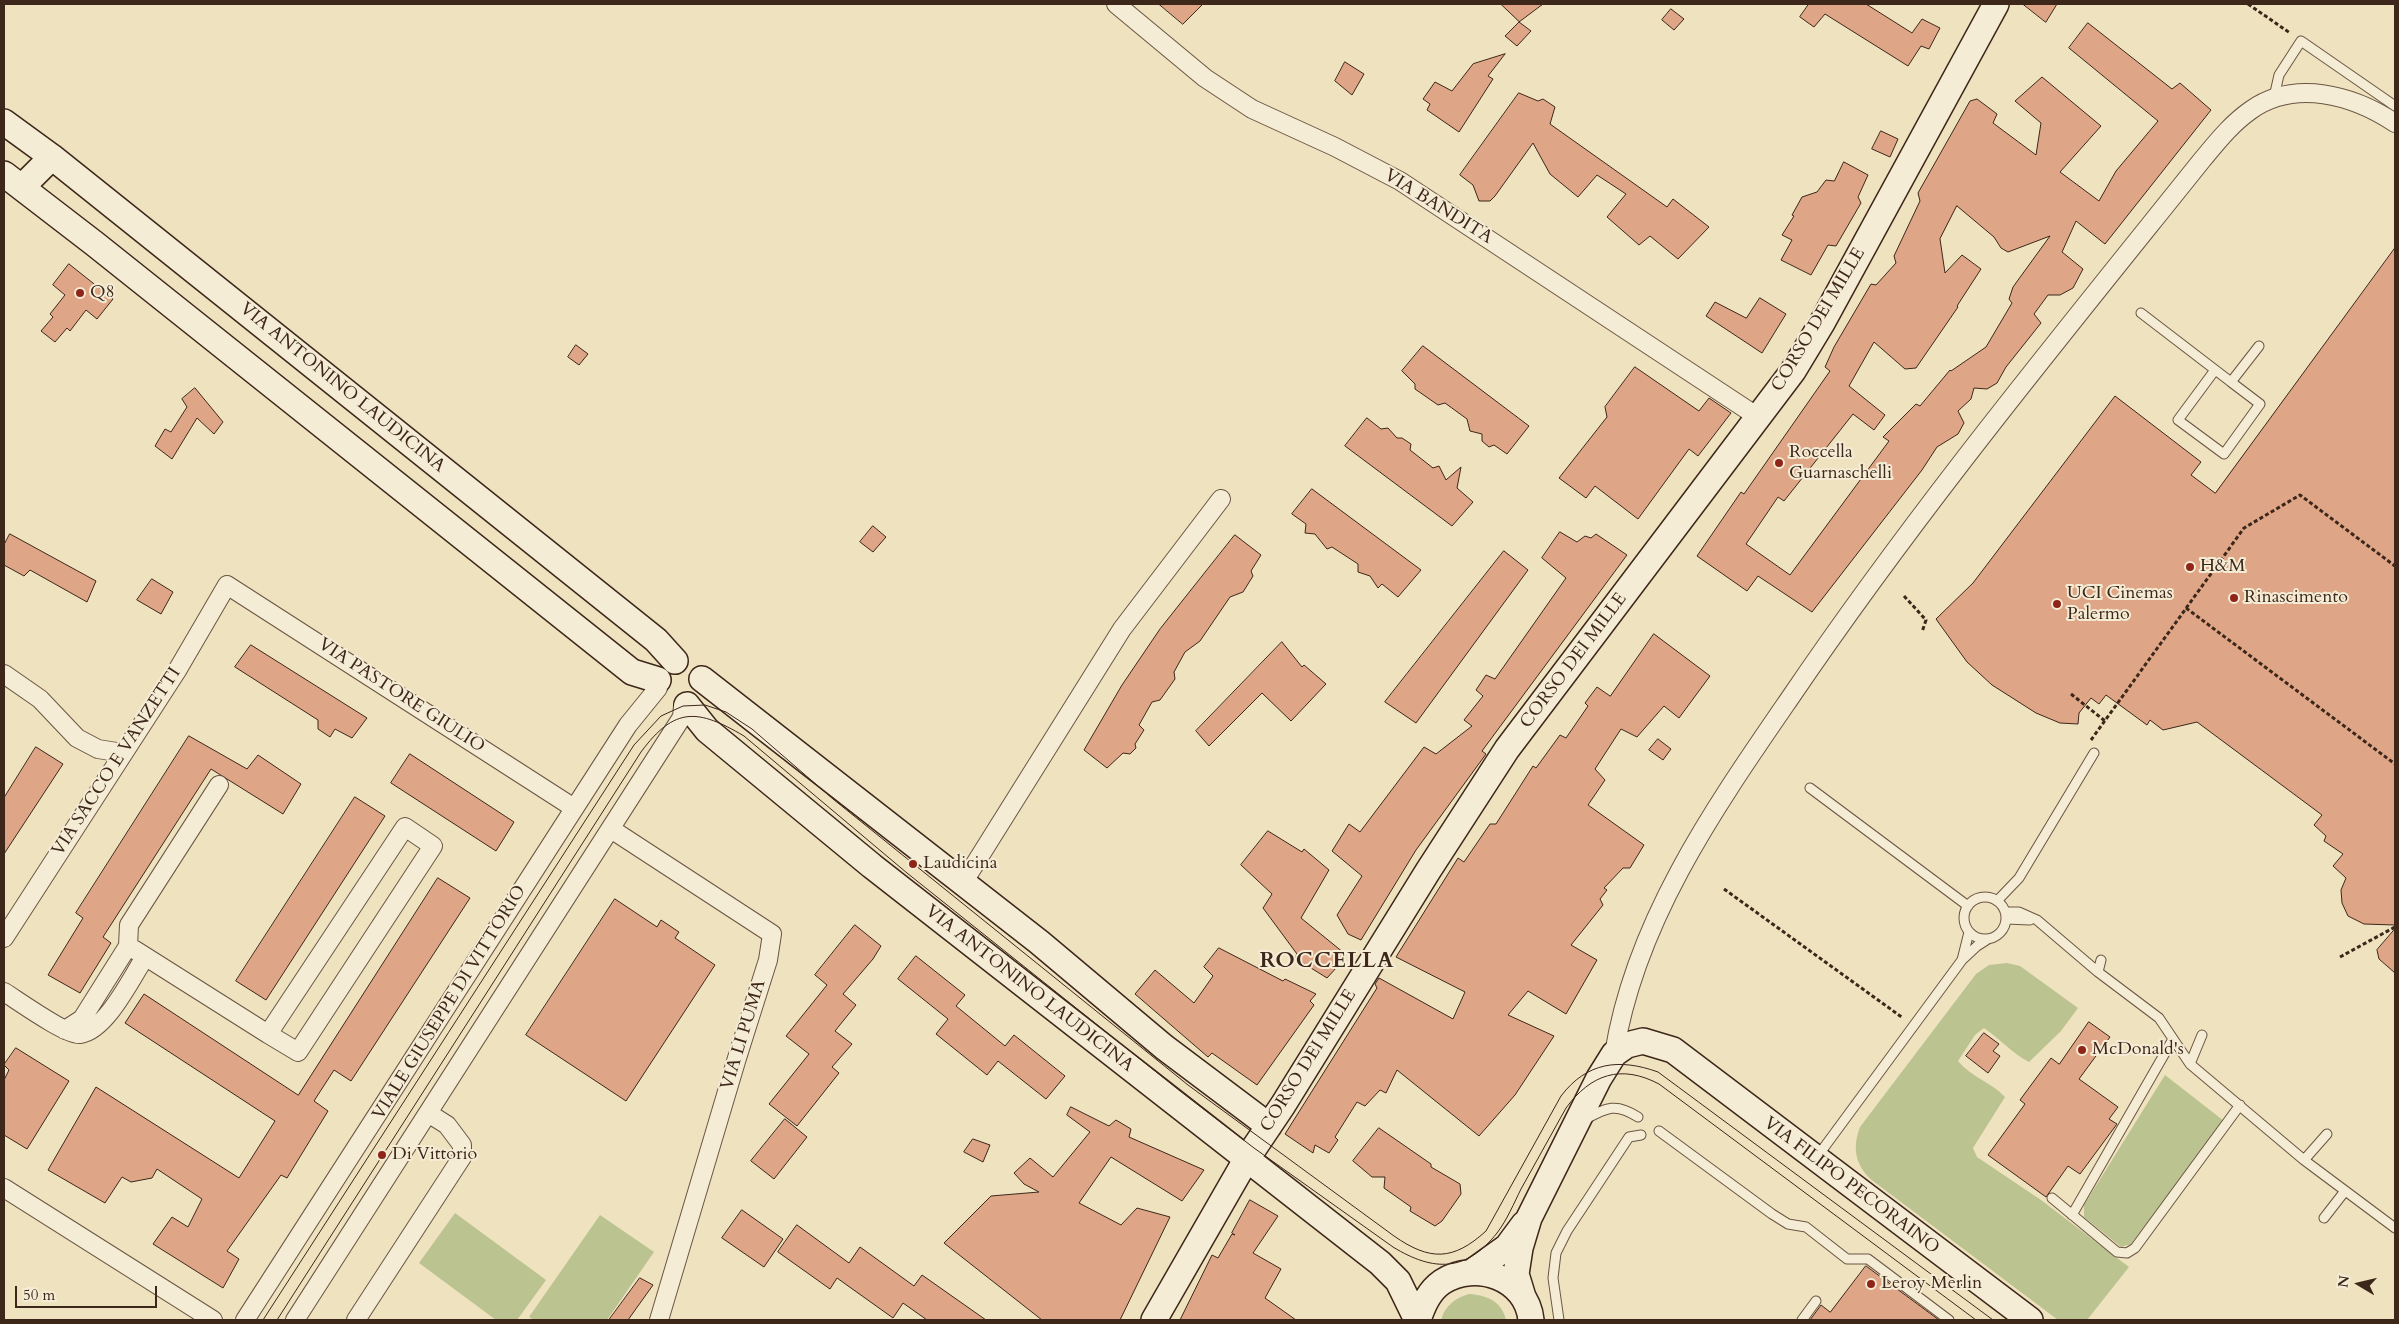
<!DOCTYPE html>
<style>
body{margin:0}
#map{position:relative;width:2399px;height:1324px;overflow:hidden;background:#efe2bf;font-family:Cardo,serif}
canvas{display:block}
.frame{position:absolute;inset:0;border:5px solid #3d261a;pointer-events:none}
.north{position:absolute;left:2334px;top:1259px;width:50px;height:50px;-webkit-text-stroke:4px #f5ecd5;paint-order:stroke;rotate:279deg;font-size:14px;font-weight:700;line-height:20px;text-align:center;color:#3d261a}
.north::after{content:'';display:block;margin:auto;width:18px;height:22px;background:#3d261a;clip-path:polygon(50% 0,100% 100%,50% 72%,0 100%)}
.scale{position:absolute;left:15px;top:1286px;width:142px;height:22px;box-sizing:border-box;border:2px solid #3d261a;border-top:0;padding-left:6px;font-size:15px;line-height:18px;white-space:nowrap;color:#3d261a;-webkit-text-stroke:4px #f5ecd5;paint-order:stroke}
</style>
<div id="map">
<canvas width="2399" height="1324"></canvas>
<div class="frame"></div>
<div class="north">N</div>
<div class="scale">50 m</div>
</div>
<script>
const g = document.querySelector('canvas').getContext('2d');
g.lineJoin = 'round';
function fill(path, color) { g.fillStyle = color; g.fill(path, 'evenodd'); }
function trace(path, color, width, dash) { g.strokeStyle = color; g.lineWidth = width; g.lineCap = dash ? 'butt' : 'round'; g.setLineDash(dash || []); g.stroke(path); }
function drawText(font, color, halo, rows, align = 'center') {
  g.font = font + ' Cardo,serif'; g.lineWidth = 4; g.setLineDash([]); g.textBaseline = 'middle'; g.strokeStyle = halo; g.fillStyle = color; for (const [text, x, y, turn = 0] of rows) {
    g.save(); g.translate(x, y); g.rotate((+turn || 0) * Math.PI / 180); g.textAlign = isNaN(turn) ? turn : align; if (halo) g.strokeText(text, 0, 0); g.fillText(text, 0, 0); g.restore();
  }
}
const green = new Path2D(`
 M2007,963L2020,966L2078,1008L2061,1031L2029,1062C2012,1053 2000,1039 1984,1028L1975,1035L1958,1061C1971,1077 1991,1082 2005,1097L1973,1148L1977,1157L2041,1200L2129,1267L2087,1320H2058L1873,1181C1855,1166 1852,1148 1860,1127L1976,974L1989,965Z
 M2165,1075L2224,1121L2131,1244L2121,1247L2084,1217V1205Z
 M455,1213L546,1280L517,1320H496L419,1263Z
 M600,1215L654,1252L607,1320H534L529,1317Z
 M1469,1294C1486,1295 1502,1301 1506,1320H1441C1445,1306 1455,1298 1469,1294Z`);
const building = new Path2D(`
 M1159,4H1203L1183,24Z
 M1501,4H1543L1519,22L1531,31L1517,46L1505,36L1519,22Z
 M1809,4H1866L1912,33L1922,19L1940,28L1929,49L1921,46L1908,66L1825,14L1814,27L1800,17Z
 M2023,4H2057L2046,22Z
 M1671,9L1684,19L1674,30L1662,20Z
 M2088,23L2172,89L2180,83L2211,110L2105,244L2076,221L2062,252L2083,269L2073,288L2060,295H2048L2034,314L2041,323L2006,367L1997,383L1987,389L1974,388L1971,399L1958,411L1964,423L1958,434L1937,447L1922,470L1812,612L1758,576L1747,591L1697,556L1741,492L1744,494L1830,371L1825,367L1834,347L1871,284L1876,285L1896,263L1894,256L1920,201L1918,193L1970,101L1977,99L1997,114L1993,123L2036,155L2041,123L2015,101L2042,77L2101,126L2060,172L2099,201L2116,171L2158,121L2069,48ZM1957,206L1994,237L2001,248L2008,252L2050,236L2013,287L2009,299L2012,303L1986,347L1951,371L1950,370L1920,406L1916,404L1883,437L1889,441L1790,575L1746,544L1778,497L1784,501L1853,414L1874,430L1885,415L1849,386L1874,342L1905,369L1916,368L1958,307L1957,306L1981,269L1962,255L1945,273L1940,239Z
 M1505,54L1488,76L1493,79L1459,132L1427,110L1430,104L1423,99L1435,82L1452,91L1473,64Z
 M1345,62L1364,74L1352,95L1335,81Z
 M1519,93L1538,101L1543,99L1555,107L1550,124L1667,207L1673,199L1709,227L1678,259L1650,236L1639,245L1607,217L1626,194L1597,175L1578,197L1550,174L1533,143L1495,196L1490,201H1479L1473,185L1460,175Z
 M1881,131L1898,139L1890,157L1872,149Z
 M1844,162L1868,175L1858,197L1861,203L1836,246L1828,245L1811,275L1781,260L1792,240L1782,235L1794,216L1792,215L1802,197L1817,192L1826,180L1834,181Z
 M2395,248V925L2364,924L2348,916L2342,903L2341,890L2346,878L2333,866L2343,854L2324,841L2326,836L2314,825L2322,815L2197,722L2163,730L2150,720L2147,725L2106,695L2099,704L2091,698L2079,713L2078,724L2060,723L2036,713L1992,685L1967,662L1936,619L1973,583L2115,396L2201,462L2191,475L2215,493Z
 M69,264L113,299L97,319L86,310L70,331L67,328L55,342L41,331L53,317L50,314L65,295L53,285Z
 M1760,298L1786,314L1762,353L1706,316L1715,302L1746,318Z
 M576,345L588,354L579,365L568,357Z
 M1423,346L1529,426L1507,454L1494,445L1489,447L1482,441V434L1470,431L1467,419L1445,403L1438,405L1415,389V384L1402,371Z
 M1635,367L1699,411L1709,398L1731,413L1698,456L1689,449L1638,519L1595,486L1586,498L1559,478L1607,417L1605,407Z
 M195,388L223,422L214,434L197,418L172,459L155,446L165,429L171,432L187,407L182,399Z
 M1367,418L1381,429L1388,428L1397,438H1402L1411,444L1410,450L1433,468L1439,466L1446,480L1461,467L1457,488L1473,502L1452,526L1345,446Z
 M1312,489L1421,570L1398,597L1382,584L1378,588L1370,576L1358,572V564L1332,547L1327,549L1315,534L1305,533L1306,524L1292,514Z
 M873,526L886,537L873,552L860,542Z
 M1560,532L1577,542L1585,536L1591,538L1596,534L1627,555L1482,751L1486,754L1416,850L1361,940L1348,934L1337,915L1362,876L1332,851L1349,824L1360,832L1424,747L1436,754L1472,726L1464,720L1483,696L1476,690L1486,675L1495,679L1566,578L1542,558Z
 M10,534L96,581L87,602L30,570L24,576L4,565V545Z
 M1235,535L1261,555L1251,571L1253,576L1243,592L1230,597L1200,641L1185,652L1174,672L1175,679L1160,700L1152,702L1139,725L1144,730L1135,744L1136,748L1130,754L1123,753L1107,768L1084,750L1122,685L1160,629Z
 M1504,551L1528,570L1416,723L1385,702Z
 M152,579L173,592L161,614L137,600Z
 M1654,634L1710,676L1679,718L1664,706L1637,737L1621,729L1595,769L1605,780L1588,805L1644,845L1630,868H1623L1604,888L1607,890L1600,899L1603,905L1571,945L1597,960L1566,1014L1528,991L1508,1015L1554,1036L1515,1095L1479,1136L1397,1070L1386,1093L1380,1090L1365,1106L1357,1102L1335,1137L1338,1140L1329,1153L1315,1145L1313,1153L1285,1134L1377,988L1375,984L1379,978L1453,1019L1465,992L1396,957L1458,858L1464,862L1490,824H1496L1533,766L1536,768L1560,735L1566,738L1588,706L1585,703L1597,687L1610,696Z
 M1282,642L1302,667L1304,665L1326,684L1291,721L1262,693L1209,746L1196,731Z
 M251,645L367,718L352,738L335,729L330,737L318,729V720L235,667Z
 M189,736L247,769L258,755L301,784L283,814L211,769L103,937L111,943L80,993L48,975L83,918L76,913Z
 M1658,739L1671,749L1663,760L1649,750Z
 M36,747L63,764L4,854V798Z
 M410,754L514,822L496,851L391,783Z
 M355,797L385,816L266,1000L236,981Z
 M1268,831L1302,852L1304,849L1329,870L1301,918L1344,953L1337,967L1327,978L1295,958L1297,954L1263,908L1272,894L1241,865Z
 M438,878L470,898L351,1081L334,1070L314,1101L328,1111L287,1178L281,1175L227,1251L239,1259L223,1288L153,1244L172,1217L188,1227L202,1199L157,1169L152,1178L131,1182L122,1177L105,1203L48,1170L96,1087L239,1178L275,1121L125,1023L144,994L298,1095Z
 M615,899L657,927L661,920L679,932L675,938L715,965L626,1101L526,1035Z
 M855,925L881,946L873,959L843,994L856,1005L835,1031L852,1044L832,1067L839,1073L797,1126L769,1104L809,1054L786,1036L827,985L815,975Z
 M2395,929V973L2379,959L2377,950Z
 M1219,948L1283,981L1285,979L1316,994L1310,1001L1314,1005L1257,1085L1212,1053L1208,1057L1135,994L1155,970L1194,1003L1213,976L1204,967Z
 M916,956L965,995L956,1006L1005,1046L1014,1035L1065,1076L1046,1099L998,1061L987,1075L936,1034L948,1019L898,979Z
 M2089,1022L2110,1037L2079,1079L2118,1107L2109,1119L2117,1124L2080,1174L2068,1166L2046,1197L1988,1155L2025,1104L2020,1100L2051,1058L2059,1064Z
 M1984,1033L1999,1044L1993,1051L2000,1056L1988,1073L1966,1056Z
 M16,1048L69,1081L27,1149L4,1135V1080L9,1070L4,1065Z
 M1071,1107L1109,1126L1116,1120L1131,1129L1129,1137L1204,1170L1182,1201L1111,1157L1079,1203L1121,1225L1137,1208L1170,1217L1120,1320H1042L944,1243L991,1196L1039,1192L1024,1184L1014,1173L1030,1158L1053,1177L1090,1132L1067,1115Z
 M785,1119L807,1137L774,1179L751,1161Z
 M1379,1128L1431,1164V1167L1460,1184L1461,1194L1442,1221L1435,1226L1410,1211L1411,1207L1384,1188L1385,1177H1372L1353,1161Z
 M973,1139L990,1145L983,1162L964,1152Z
 M1250,1200L1278,1216L1253,1253L1281,1269L1265,1298L1296,1320H1180L1212,1255L1218,1258L1232,1234L1235,1235L1232,1233Z
 M742,1210L783,1239L764,1267L722,1238Z
 M797,1225L849,1263L860,1247L914,1286L922,1275L986,1320H927L903,1303L893,1318L837,1278L830,1289L778,1252Z
 M1866,1266L1939,1320H1810L1821,1305L1830,1312Z
 M640,1278L653,1285L628,1320H609Z`);
const path = new Path2D(`
 M2248,4L2290,33
 M1904,596L1926,620L1922,632
 M2186,608L2395,764
 M2071,694L2105,721
 M2091,740L2244,528L2300,495L2395,566
 M1724,889L1903,1018
 M2340,957L2395,927`);
const lane = new Path2D(`
 M2274,97L2279,75L2301,41L2395,106
 M2141,313L2231,382L2259,346
 M2215,370L2178,420L2224,454L2260,404L2231,382
 M1810,788L1968,906
 M1964 918a21 21 0 1 1 42 0a21 21 0 1 1-42 0Z
 M1997,901L2019,878L2094,753
 M2005,912H2019L2037,920L2098,972L2159,1018L2190,1064L2304,1160L2395,1228
 M2006,919L2030,920
 M1962,960L1969,932
 M2098,972L2101,960
 M2190,1064L2202,1035
 M1584,1120C1606,1108 1615,1102 1638,1117
 M1659,1131L1772,1214L1788,1224L1806,1227L1847,1259H1868L1949,1320
 M1817,1157L1962,960L1977,946L1988,939
 M2304,1160L2327,1134
 M2052,1198L2117,1252L2127,1253L2135,1248L2240,1105
 M2072,1215L2173,1039
 M2324,1218L2345,1191
 M1559,1320L1553,1278L1556,1253L1567,1231L1629,1137L1641,1135
 M1802,1320L1816,1301`);
const street = new Path2D(`
 M1116,4L1205,78L1252,109L1335,147L1400,181L1758,417
 M4,674L40,699L77,738L98,749L123,753
 M405,827L433,846L298,1052L268,1034Z
 M611,829L772,934L768,960L737,1058L659,1320
 M963,883L1122,629L1221,499
 M4,938L178,669L227,585L574,808
 M135,950L268,1034
 M4,992C17,1000 67,1036 80,1034C106,1031 132,977 145,957
 M65,1030L82,1019L128,946L129,925L219,785
 M1614,1054C1635,921 1715,807 1790,698C1917,511 2061,336 2202,160C2217,142 2231,124 2251,110C2295,79 2353,95 2395,123
 M4,1188L213,1320
 M245,1320L628,725L658,688
 M295,1320L682,717L683,706
 M356,1320L462,1157V1145L447,1125L428,1113`);
const secondary = new Path2D(`
 M4,122L52,157L656,640L675,661
 M4,174L95,244L632,672L658,680
 M22,187L52,157
 M702,679L1039,942L1164,1047L1269,1126
 M687,705L707,730L872,866L1380,1263L1398,1281L1417,1320
 M1472,1272L1507,1247L1524,1224
 M1523,1297L1516,1274L1520,1248L1529,1218L1599,1078L1614,1054L1627,1045L1643,1041L1673,1050L2030,1320
 M1154,1320L1246,1160L1283,1105L1428,871L1507,749L1793,371L1822,323L1996,4
 M1418,1320C1423,1305 1429,1291 1442,1282C1476,1260 1527,1278 1531,1320`);
const tram = new Path2D(`
 M263,1320L634,745L661,716L683,706L705,705L726,712L752,729L833,799L1188,1085L1394,1236C1430,1261 1453,1261 1486,1231L1561,1096C1587,1062 1619,1058 1658,1072L1993,1320
 M277,1320L641,752C675,706 698,709 744,736L907,873L1180,1091L1254,1148L1393,1247C1434,1272 1466,1272 1497,1233C1507,1220 1514,1203 1521,1189C1536,1162 1551,1135 1566,1108C1591,1074 1621,1064 1659,1084L1976,1320`);
const markers = [
 [80,293,5,"#8f2418"],
 [1779,463,5,"#8f2418"],
 [2190,567,5,"#8f2418"],
 [2234,598,5,"#8f2418"],
 [2057,604,5,"#8f2418"],
 [913,864,5,"#8f2418"],
 [2082,1050,5,"#8f2418"],
 [382,1155,5,"#8f2418"],
 [1871,1284,5,"#8f2418"]
];
const streetNames = [
 ["VIA BANDITA",1438,207,32],
 ["CORSO DEI MILLE",1819,320,-59],
 ["VIA ANTONINO LAUDICINA",342,388,39],
 ["CORSO DEI MILLE",1574,661,-53],
 ["VIA PASTORE GIULIO",401,696,33],
 ["VIA SACCO E VANZETTI",117,762,-57],
 ["VIA ANTONINO LAUDICINA",1029,989,38],
 ["VIALE GIUSEPPE DI VITTORIO",450,1003,-58],
 ["VIA LI PUMA",744,1035,-73],
 ["CORSO DEI MILLE",1309,1061,-58],
 ["VIA FILIPO PECORAINO",1851,1186,37]
];
const poiNames = [
 ["Q8",90,293],
 ["Roccella",1789,453],
 ["Guarnaschelli",1789,474],
 ["H&M",2200,567],
 ["UCI Cinemas",2067,594],
 ["Palermo",2067,615],
 ["Rinascimento",2244,598],
 ["Laudicina",923,864],
 ["McDonald's",2092,1050],
 ["Di Vittorio",392,1155],
 ["Leroy Merlin",1881,1284]
];
const districtNames = [
 ["ROCCELLA",1327,962]
];
fill(green, '#bbc390');
fill(building, '#dea686');
trace(building, '#3d261a', 1);
trace(lane, '#6a5543', 11);
trace(street, '#6a5543', 20);
trace(secondary, '#3d261a', 28);
trace(path, '#3d261a', 3, [4, 2.5]);
trace(lane, '#f5ecd5', 9);
trace(street, '#f5ecd5', 18);
trace(secondary, '#f5ecd5', 25);
trace(tram, '#3d261a', 1);
for (const [x, y, r, color] of markers) { const dot = new Path2D(); dot.arc(x, y, r, 0, 2 * Math.PI); g.fillStyle = color; g.fill(dot); trace(dot, '#f5ecd5', 2); }
drawText('18px', '#3d261a', '#f5ecd5', streetNames);
drawText('18px', '#3d261a', '#f5ecd5', poiNames, 'left');
g.letterSpacing = '1px';
drawText('bold 22px', '#3d261a', '#f5ecd5', districtNames);
g.letterSpacing = '0px';
</script>
